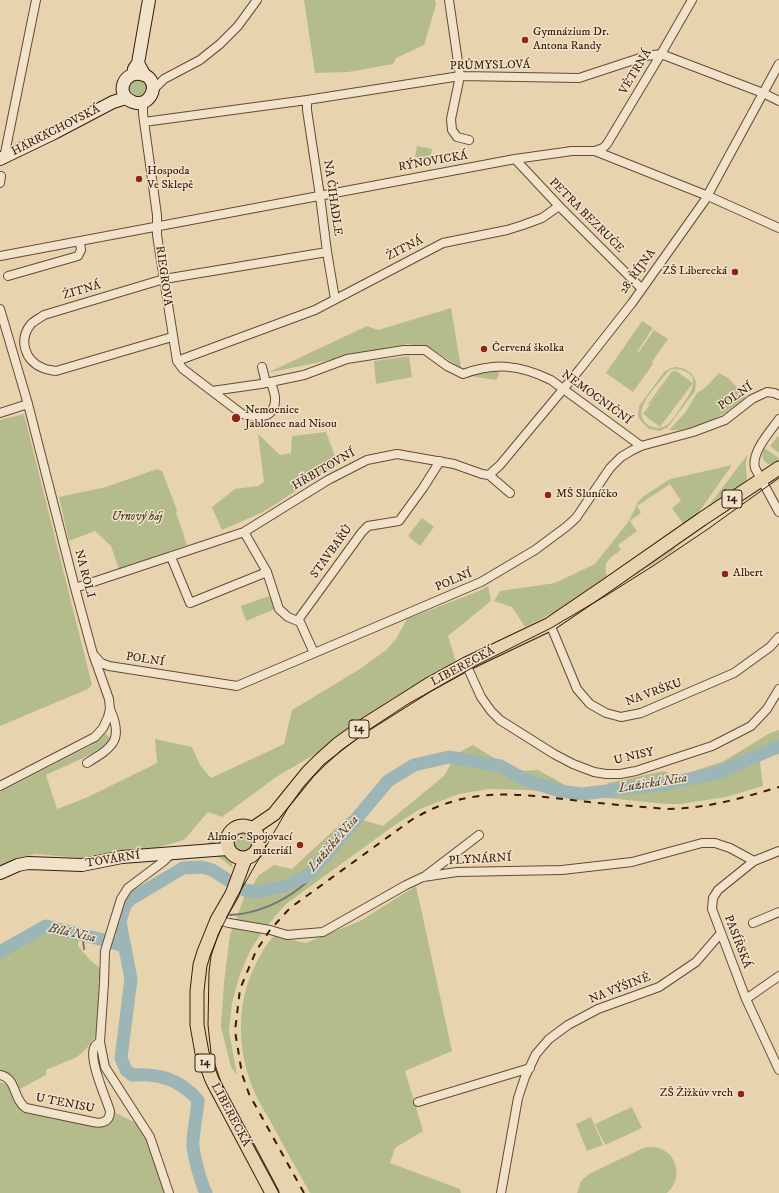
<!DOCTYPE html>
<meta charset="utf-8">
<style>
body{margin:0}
canvas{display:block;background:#e8d3af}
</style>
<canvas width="779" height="1193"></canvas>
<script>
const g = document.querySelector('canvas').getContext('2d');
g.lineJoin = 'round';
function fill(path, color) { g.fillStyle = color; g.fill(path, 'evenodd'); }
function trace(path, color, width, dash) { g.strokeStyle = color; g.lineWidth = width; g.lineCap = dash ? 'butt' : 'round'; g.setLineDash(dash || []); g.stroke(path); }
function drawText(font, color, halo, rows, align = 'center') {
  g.font = font + ' "IM FELL DW Pica",serif'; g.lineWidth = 3; g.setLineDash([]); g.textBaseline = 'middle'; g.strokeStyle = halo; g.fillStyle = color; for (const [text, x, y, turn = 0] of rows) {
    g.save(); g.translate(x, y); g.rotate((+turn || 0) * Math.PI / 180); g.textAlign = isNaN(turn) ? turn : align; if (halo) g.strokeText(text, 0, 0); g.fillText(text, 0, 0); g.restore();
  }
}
const green = new Path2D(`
 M304,0H435L436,5L424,45L396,58L393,64L348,72L315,73Z
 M131,79L147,82L148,92L138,100L127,91Z
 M417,146L432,149L430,159L415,157Z
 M451,308L461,368L429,347L407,344L267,373L367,326L378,330Z
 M642,321L653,328L637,352L633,349L638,353L654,330L668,339L652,362L653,364L633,392L606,373Z
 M409,356L412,377L376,384L374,361Z
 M676,367L685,369L692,374L696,382L695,391L668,427L660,431L649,429L640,420L638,416L639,406L664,372L671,368ZM676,369C707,374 689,395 679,410C675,415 671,423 665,426C660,429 653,428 648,425C629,411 657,386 666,374L670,370Z
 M496,370L498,371L499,375L496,380L476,377L474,376L475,373Z
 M675,370L693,383L660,427L643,414L673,373L649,405L648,404L672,371L674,372Z
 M719,373L728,378L746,397C725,414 698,433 669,430L685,413L697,393L706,387Z
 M24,414L92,685L88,689L0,726V420Z
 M326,432L338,464L263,512L222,530L212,507L235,489L258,486L264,482L258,434L280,455L291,453L292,436Z
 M778,436L779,438V453L770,446Z
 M764,448L779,458V463L771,465L765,462L762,456Z
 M748,454C743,467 749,473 746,483L703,513Z
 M732,465L699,512L698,516L684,525L672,508L681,501L670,484L637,506L641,513L630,521L637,531L618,545L621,550C609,559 601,562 608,578L555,612L525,627L512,607L494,601L500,591L555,583L595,564L629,521L638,502L644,496L670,479Z
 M157,469L162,471L177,510L176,512L187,545L119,570L111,546L95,531L69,541L59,497L106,487Z
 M422,518L434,527L420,546L408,536Z
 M675,547L676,548L674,550L655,563L624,581V579L650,560Z
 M488,586L491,601L448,636L456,662L391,699L322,750L276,777L222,817L208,812L184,840L152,849H128L80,858L36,854L19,858L0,866V792L92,745L99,740L105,733L111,739L107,747L46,775L57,809L88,797L157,763L155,739L192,747L200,765L211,778L284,744L292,710L360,669L386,650L396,639L407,619L479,591Z
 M269,596L275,609L246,621L241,606Z
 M779,730V754L760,761L763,786L726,797L680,804H666L527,790L489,789L459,794L420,809L392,827L286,904L265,928L251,949L240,974L232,1003L229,1031L237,1075L231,1067L221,1027L224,983L230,935L244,898L259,875L274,865L292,869L349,816L383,826L444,776L456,754L473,745L515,771L538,770L576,791L609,788L608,783L664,771L676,777L724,761L770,733Z
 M224,830C221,841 213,845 203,847Z
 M230 842a12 12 0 1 1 24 0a12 12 0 1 1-24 0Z
 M212,854C224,855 231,855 233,868L220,858Z
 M416,886L452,1051L405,1071L423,1131L395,1148L390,1163L460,1189L461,1193H310C298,1171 285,1149 273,1126C267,1115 259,1103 254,1091C238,1054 236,1009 252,972C258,959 264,946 274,936L306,943L360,921Z
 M46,929L79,936L78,946L91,961L101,969L100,1016L98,1033L86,1049L77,1057L46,1070V1075L20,1089L10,1076L0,1072V958Z
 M0,1082L9,1086L18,1106L88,1125L103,1127L112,1119L114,1112L138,1124L146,1133L165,1193H0Z
 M632,1107L642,1128L605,1145L595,1124Z
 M591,1117L603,1145L587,1151L576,1124Z
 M648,1147C675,1145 686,1176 667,1193H577L581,1181L589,1174L641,1149Z`);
const stream = new Path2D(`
 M230,915C255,914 281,903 301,887C309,882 315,870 320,862
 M84,949L83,940L86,936`);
const river = new Path2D(`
 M0,952L46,926L112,942L125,947
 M206,1193C201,1183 192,1152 193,1141C194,1127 197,1114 198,1100C179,1079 159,1073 132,1075L126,1070L121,1058L131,979L120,922L125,905L131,899L183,868L202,867L212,870L244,890L257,892L285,886L310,874L388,781L414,765L449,757L500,766L528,781L560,791L582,794L665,784L718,773L779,746`);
const street = new Path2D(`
 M449,0L460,76L451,119L452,130L457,137L469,140
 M152,91L164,79L200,60L220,44L238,26L257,0
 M307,100V110L320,196L327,252L335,299
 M143,102V114L157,215V235L177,361L183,369L242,414C256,419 276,419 275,398C275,393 272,387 271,382
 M144,122L307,100L460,76L579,78L646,56L661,54L763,93L779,101
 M595,151L603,148L607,144L661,54L692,0
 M4,158L36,0
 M515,159L559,206L641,288
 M0,183L1,176
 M0,256L515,159L572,151H595L708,196L779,228
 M8,276L78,256L81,250L80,242
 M0,309L28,404L75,588L93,654L109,699L110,709L108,717L103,728L95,737L0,786
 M172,337L56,371C52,370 47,370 43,368C25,361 18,340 31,324C34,321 40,318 44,315L164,279L327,252
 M177,361L315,310L443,243L507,230L523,225L542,218L559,206
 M262,367L266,383
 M212,391L261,384L304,375L347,359L404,350H425L447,366L463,374C496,362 520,365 551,380L641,446
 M0,413L28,404
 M779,419C770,432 751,452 755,468L779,512
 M489,475L500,465L580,369L632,303L705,200L779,64
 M244,532L267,572L279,609L288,617L300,622L314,653
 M171,557L190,603L267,572
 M75,588L244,532L328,480L367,460L397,454L454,464L482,474L489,475L510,493
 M298,620L362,532L368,526L399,521L423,488L440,461
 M550,624L577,689L590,704L606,713L621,717L641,713L734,673L770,647L779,637
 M93,654L101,663L109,666L237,686L481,582L535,550L566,527L576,518L610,468L621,457L631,451L641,446L693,432L725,420L752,399L767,392L774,393L779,395
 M466,664L481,697L491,711L500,720L554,754L573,764L594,772L606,774H620L636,771L712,746L751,726L767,709L779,689
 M87,763C113,747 124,740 110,709
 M779,851L754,861L718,890L713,898L712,909L746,999L779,1070
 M424,877L479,835
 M217,920L229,923L270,930L287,935L323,932L406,885L423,877L457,872L562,870L632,862L702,843H715L730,848L754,861
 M753,923L779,912
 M746,999L779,976
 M0,1075C17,1078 13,1100 26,1108L93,1122C102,1124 110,1122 110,1111C106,1098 87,1057 95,1046C95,1045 100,1042 100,1042
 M418,1102L530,1068
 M169,1193L150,1137L105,1067L100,1042L104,983L105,951L121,899L128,888L164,861L172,853
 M501,1193L518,1098L525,1077L536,1054L549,1039L568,1025L598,1009L659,987L696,962L721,933`);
const secondary = new Path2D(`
 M138,63C140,67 142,71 144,74C147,77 146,75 149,78C155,84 154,94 147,100C143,103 138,104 133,102C114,96 123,68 144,75
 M134,69L138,63L149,0
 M0,159L54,133L113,102L126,98
 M0,873L18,865L28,863L82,865L122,857L227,849`);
const primary = new Path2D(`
 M227 842a16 16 0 1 1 32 0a16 16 0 1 1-32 0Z
 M252,829L274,814L308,772L320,760L338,744L363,726L428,685L466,664L550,624L603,588L702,519L779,468
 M245,859L232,894L217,920L204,952L200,965L197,991V1025L202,1053L212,1080L272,1193`);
const tram = new Path2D(`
 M279,1193L224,1091L211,1053L208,1025L209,972L211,956L218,935L237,897L288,808L304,786L324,764L370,729L408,704L477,665L551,628L607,595L656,564L708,529L779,478`);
const rail = new Path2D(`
 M304,1193L249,1094L242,1074L235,1031L240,989L256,951L270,930L290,908L410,821C464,787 512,793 572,800C603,804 634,806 666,809C705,809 742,798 779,787`);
const markers = [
 [525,40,4,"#8f2418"],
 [139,179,4,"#8f2418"],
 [735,272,4,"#8f2418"],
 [484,349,4,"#8f2418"],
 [236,418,5,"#8f2418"],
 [548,495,4,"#8f2418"],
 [725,574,4,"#8f2418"],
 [300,845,4,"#8f2418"],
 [741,1094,4,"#8f2418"]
];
const shields = [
 [732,499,20],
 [359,729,20],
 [205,1063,20]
];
const shieldNames = [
 ["14",732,499],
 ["14",359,729],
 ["14",205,1063]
];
const poiNames = [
 ["Gymnázium Dr.",533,33],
 ["Antona Randy",533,47],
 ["Hospoda",147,172],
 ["Ve Sklepě",147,186],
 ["ZŠ Liberecká",727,272,"right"],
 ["Červená školka",492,349],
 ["Nemocnice",245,411],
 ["Jablonec nad Nisou",245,425],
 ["MŠ Sluníčko",556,495],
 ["Albert",733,574],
 ["Almio - Spojovací",292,838,"right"],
 ["materiál",292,852,"right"],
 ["ZŠ Žižkův vrch",733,1094,"right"]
];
const streetNames = [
 ["PRŮMYSLOVÁ",490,66,-1],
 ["VĚTRNÁ",636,72,-59],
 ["HARRACHOVSKÁ",56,131,-27],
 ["RÝNOVICKÁ",433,162,-10],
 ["NA ČIHADLE",332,198,82],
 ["PETRA BEZRUČE",586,216,45],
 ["ŽITNÁ",405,249,-27],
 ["28. ŘÍJNA",638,272,-54],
 ["RIEGROVA",163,276,82],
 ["ŽITNÁ",82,291,-16],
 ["POLNÍ",736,397,-34],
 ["NEMOCNIČNÍ",596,398,36],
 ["HŘBITOVNÍ",324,470,-30],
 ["STAVBAŘŮ",332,552,-54],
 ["NA ROLI",84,574,75],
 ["POLNÍ",454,581,-23],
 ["POLNÍ",145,660,9],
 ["LIBERECKÁ",463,667,-28],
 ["NA VRŠKU",654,693,-20],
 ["U NISY",634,757,-13],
 ["TOVÁRNÍ",113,860,-9],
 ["PLYNÁRNÍ",480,860,-3],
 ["PASÍŘSKÁ",737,942,69],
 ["NA VÝŠINĚ",620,989,-21],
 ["U TENISU",65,1104,11],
 ["LIBERECKÁ",230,1115,62]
];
const parkNames = [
 ["Urnový háj",137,518]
];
const waterNames = [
 ["Lužická Nisa",653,784,-9],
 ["Lužická Nisa",334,844,-49],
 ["Bílá Nisa",72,934,13]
];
fill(green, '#b5bc8c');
trace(stream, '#757871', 2);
trace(river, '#9cb5b6', 13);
trace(street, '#664a32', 10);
trace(secondary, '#3a1c09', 14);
trace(primary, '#3a1c09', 15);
trace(street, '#f0e2cb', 8);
trace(secondary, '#f0e2cb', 12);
trace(primary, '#e8d3af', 13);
trace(tram, '#3a1c09', 1);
trace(rail, '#3a1c09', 2, [7, 7]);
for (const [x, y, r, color] of markers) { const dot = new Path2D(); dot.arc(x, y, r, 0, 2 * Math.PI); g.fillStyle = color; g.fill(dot); trace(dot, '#f0e2cb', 1.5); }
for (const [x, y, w] of shields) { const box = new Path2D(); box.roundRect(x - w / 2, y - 9, w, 18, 3); g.fillStyle = '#f0e2cb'; g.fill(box); trace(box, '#3a1c09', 1); }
drawText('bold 11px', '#3a1c09', null, shieldNames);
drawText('12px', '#3a1c09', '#f0e2cb', poiNames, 'left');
drawText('12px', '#3a1c09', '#f0e2cb', streetNames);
drawText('italic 12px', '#59442a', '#f0e2cb', parkNames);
drawText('italic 13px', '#574a3d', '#f0e2cb', waterNames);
</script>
